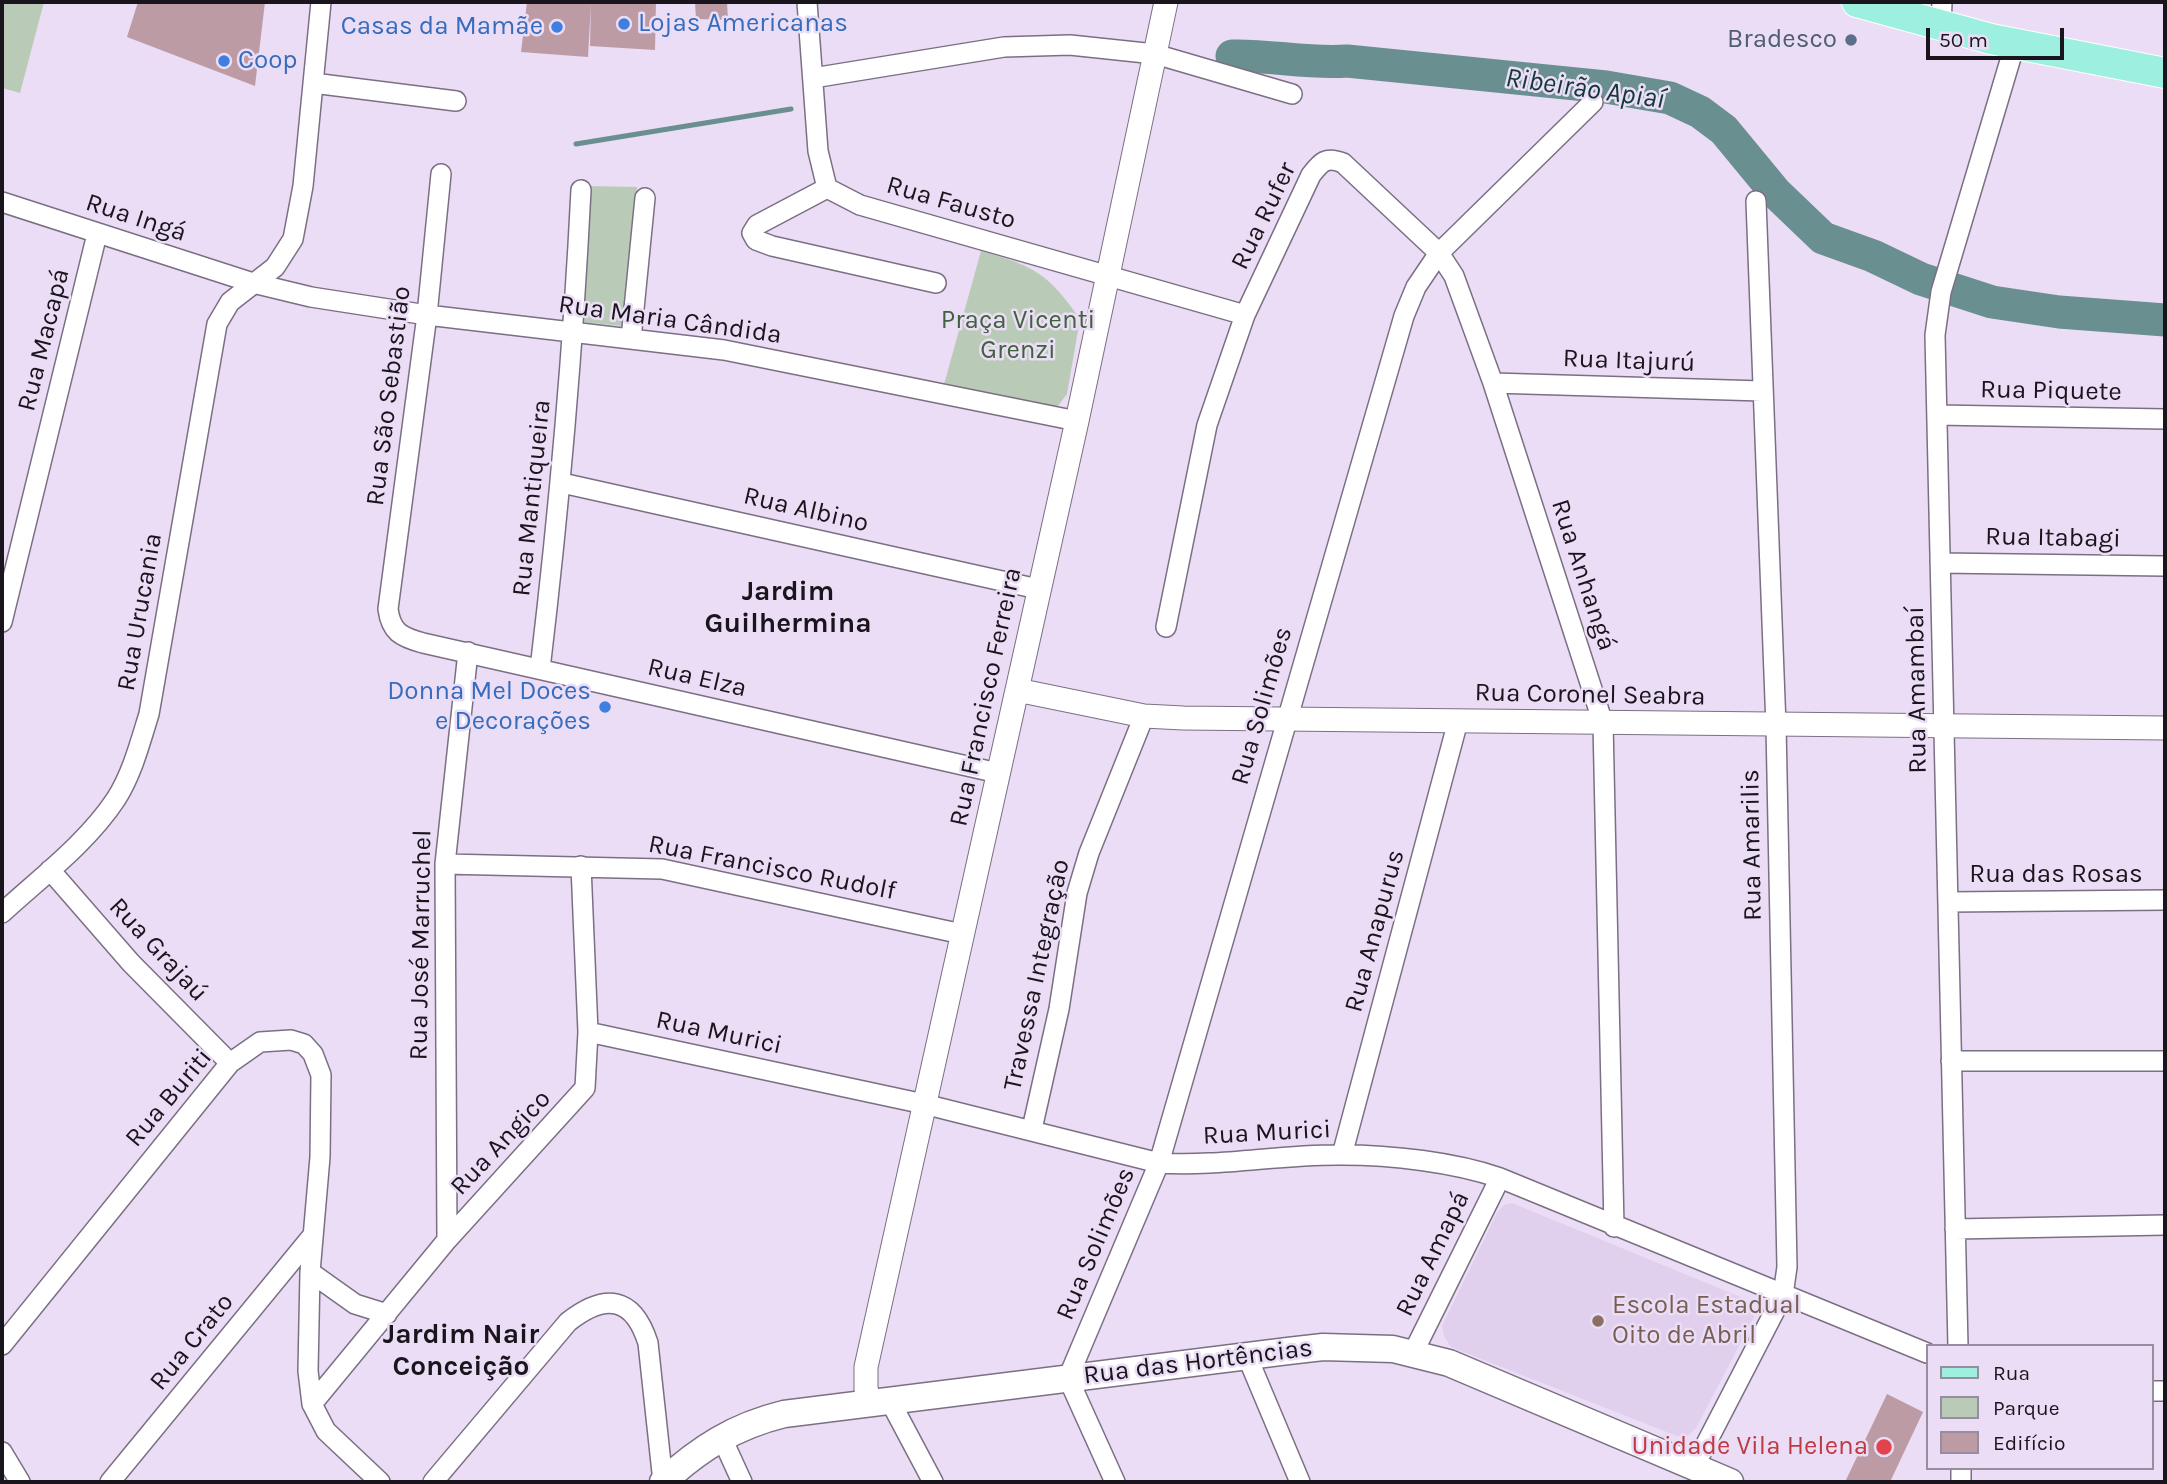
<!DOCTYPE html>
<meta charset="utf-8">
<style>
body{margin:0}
#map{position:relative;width:2167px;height:1484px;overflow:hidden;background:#eaddf5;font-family:Karla,sans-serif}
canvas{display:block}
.frame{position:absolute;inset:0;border:4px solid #1a151d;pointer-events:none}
.legend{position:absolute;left:1926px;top:1344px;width:228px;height:126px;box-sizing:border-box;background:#eaddf5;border:2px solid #978d9f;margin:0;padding:9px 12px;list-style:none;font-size:21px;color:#1a151d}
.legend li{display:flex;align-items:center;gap:14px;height:35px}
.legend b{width:35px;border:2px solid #978d9f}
.scale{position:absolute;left:1926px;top:28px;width:138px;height:32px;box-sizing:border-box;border:4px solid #1a151d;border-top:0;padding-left:9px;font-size:21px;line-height:24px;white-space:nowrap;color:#1a151d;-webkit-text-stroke:5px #eaddf5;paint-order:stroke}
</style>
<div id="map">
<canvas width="2167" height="1484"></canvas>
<div class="frame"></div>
<ul class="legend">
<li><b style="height:9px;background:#9df0df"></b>Rua</li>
<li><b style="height:19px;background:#b9cbb7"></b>Parque</li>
<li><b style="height:19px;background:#bd9ba4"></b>Edifício</li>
</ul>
<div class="scale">50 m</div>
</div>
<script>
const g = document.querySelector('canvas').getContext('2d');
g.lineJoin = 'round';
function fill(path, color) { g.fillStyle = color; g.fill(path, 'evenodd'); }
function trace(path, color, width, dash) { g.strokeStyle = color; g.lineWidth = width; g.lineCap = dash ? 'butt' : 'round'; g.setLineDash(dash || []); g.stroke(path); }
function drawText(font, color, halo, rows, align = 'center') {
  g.font = font + ' Karla,sans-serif'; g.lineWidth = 5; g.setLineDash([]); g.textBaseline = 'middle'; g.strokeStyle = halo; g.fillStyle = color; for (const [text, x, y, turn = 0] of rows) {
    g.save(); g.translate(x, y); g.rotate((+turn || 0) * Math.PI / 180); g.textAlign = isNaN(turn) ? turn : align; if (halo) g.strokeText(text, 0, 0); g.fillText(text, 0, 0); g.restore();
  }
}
const built = new Path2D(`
 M1512,1203L1743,1298L1750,1306L1754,1317L1696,1428L1687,1436H1677L1451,1347L1444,1336L1442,1326L1497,1213L1504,1205Z`);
const green = new Path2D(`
 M2,2H44L20,93L2,88Z
 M588,186L637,187L623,326L579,322Z
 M981,251C1034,266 1048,273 1080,319L1067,394L1054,411L943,388Z`);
const stream = new Path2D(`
 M576,144L791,109`);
const river = new Path2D(`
 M1232,56C1271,55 1308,64 1347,61L1606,87L1670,98L1700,112L1724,130L1776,193L1823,238L1873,256L1921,279L1992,302L2059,312L2165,320`);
const building = new Path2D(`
 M138,2H265L255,86L127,37Z
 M527,2H656L655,50L590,46L591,4L588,57L521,52Z
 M695,2H727L728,20L696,19Z
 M1887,1394L1923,1412L1890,1482H1845Z`);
const minor = new Path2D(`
 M807,2L818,151L827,188L860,205L1245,315
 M1941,27L1942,2
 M813,78L1004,47L1070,45L1155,54L1292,94
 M313,83L456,101
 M441,174L427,315L388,609C391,632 401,637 423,643L998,773
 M827,188L757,225L752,233L756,240L772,246L936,283
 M2,202L253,283L311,297L427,315L724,350L1077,421
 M631,339L645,198
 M1493,383L1762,391
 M1937,415L2165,419
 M562,483L1038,589
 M1940,563L2165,566
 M2,622L97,234
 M1166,627L1207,425L1245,315L1311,175C1321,162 1326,156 1343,163L1439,253L1454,276L1493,383L1603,723L1614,1227
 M540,669C559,510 573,351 581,190
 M445,864L662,869L962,934
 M50,870L131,963L230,1063
 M1948,902L2165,900
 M2,913C40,878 87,843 116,799C132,774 140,743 149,714L217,324L230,302L275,267L293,239L303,186L321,2
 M588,1032L924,1104L1159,1163C1220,1167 1281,1154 1342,1155C1391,1155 1454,1162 1500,1178L1927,1353
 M1951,1061H2165
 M1032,1129L1059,1009L1077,893L1089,853L1144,716
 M1342,1155L1458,721
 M1955,1229L2165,1225
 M447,1240L445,864L468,652
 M310,1272L355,1304L387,1314
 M2,1345L230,1063L260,1042L291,1040L304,1044L313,1054L321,1075L320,1157L310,1272L308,1371L312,1404L326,1431L380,1482
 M1958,1346L1935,335L1941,292L2015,44
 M1413,1353L1500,1178
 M1247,1356L1300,1482
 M2151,1391H2165
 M890,1401L933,1482
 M312,1404L447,1240L585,1088L588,1032L581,866
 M721,1436L742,1482
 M2,1452L20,1482
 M1694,1467L1783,1295L1787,1267L1776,726L1756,201
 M1961,1468V1482
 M110,1482L313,1235
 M433,1482L568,1322C605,1293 633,1296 648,1343L663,1482
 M1115,1482L1068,1378L1159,1163L1404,316L1416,287L1439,253L1593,102`);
const tertiary = new Path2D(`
 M1017,690L1144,716L1183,718L2165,728
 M871,1403L866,1389V1367L1077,421L1166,2`);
const secondary = new Path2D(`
 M663,1482C700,1448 735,1426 784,1414L1288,1351L1323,1347L1393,1349L1449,1363L1730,1482`);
const primary = new Path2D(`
 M1857,2L1991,39L2165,73`);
const markers = [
 [624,24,7,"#3f7fe0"],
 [557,27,7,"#3f7fe0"],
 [1851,40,7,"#5c6f8a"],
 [224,61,7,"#3f7fe0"],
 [605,707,7,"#3f7fe0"],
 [1598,1321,7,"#8d6e63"],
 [1884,1447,9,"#e0444e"]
];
const shopNames = [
 ["Lojas Americanas",638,24],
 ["Casas da Mamãe",543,27,"right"],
 ["Coop",238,61],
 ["Donna Mel Doces",591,692,"right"],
 ["e Decorações",591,722,"right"]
];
const serviceNames = [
 ["Bradesco",1837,40]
];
const streetNames = [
 ["Rua Fausto",951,203,16],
 ["Rua Rufer",1264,216,-64],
 ["Rua Ingá",136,218,18],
 ["Rua Maria Cândida",670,320,8],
 ["Rua Macapá",44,340,-76],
 ["Rua Itajurú",1629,361,2],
 ["Rua Piquete",2051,391,1],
 ["Rua São Sebastião",389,396,-83],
 ["Rua Mantiqueira",532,498,-84],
 ["Rua Albino",806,510,13],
 ["Rua Itabagi",2053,538,1],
 ["Rua Anhangá",1583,575,72],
 ["Rua Urucania",140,612,-80],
 ["Rua Elza",697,678,13],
 ["Rua Amambaí",1917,690,-91],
 ["Rua Coronel Seabra",1590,695,1],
 ["Rua Francisco Ferreira",986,697,-78],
 ["Rua Solimões",1262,706,-74],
 ["Rua Amarilis",1752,845,-91],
 ["Rua Francisco Rudolf",772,868,11],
 ["Rua das Rosas",2056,875],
 ["Rua Anapurus",1375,931,-75],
 ["Rua José Marruchel",421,945,-89],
 ["Rua Grajaú",158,950,47],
 ["Travessa Integração",1037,975,-78],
 ["Rua Murici",719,1033,12],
 ["Rua Buriti",169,1098,-50],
 ["Rua Murici",1267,1133,-3],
 ["Rua Angico",501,1143,-47],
 ["Rua Solimões",1096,1244,-67],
 ["Rua Amapá",1433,1254,-64],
 ["Rua Crato",192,1342,-51],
 ["Rua das Hortências",1198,1362,-7]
];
const parkNames = [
 ["Praça Vicenti",1018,321],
 ["Grenzi",1018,351]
];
const educationNames = [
 ["Escola Estadual",1612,1306],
 ["Oito de Abril",1612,1336]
];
const healthNames = [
 ["Unidade Vila Helena",1868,1447]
];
const waterNames = [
 ["Ribeirão Apiaí",1585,89,8]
];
const neighbourhoodNames = [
 ["Jardim",788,592],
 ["Guilhermina",788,624],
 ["Jardim Nair",461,1335],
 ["Conceição",461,1367]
];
fill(built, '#e0cfed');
fill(green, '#b9cbb7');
trace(stream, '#698f90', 5);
trace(river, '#698f90', 33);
fill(building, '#bd9ba4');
trace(minor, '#7b6f84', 22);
trace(tertiary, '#7b6f84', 25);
trace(secondary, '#7b6f84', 29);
trace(primary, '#fff', 32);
trace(minor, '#fff', 19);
trace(tertiary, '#fff', 23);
trace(secondary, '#fff', 26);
trace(primary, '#9df0df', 30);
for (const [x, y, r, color] of markers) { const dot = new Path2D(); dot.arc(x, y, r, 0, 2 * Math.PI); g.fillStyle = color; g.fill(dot); trace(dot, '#eaddf5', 2.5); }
drawText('26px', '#366cbe', '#eaddf5', shopNames, 'left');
drawText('26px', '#4e5e75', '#eaddf5', serviceNames, 'right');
drawText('26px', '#1a151d', '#eaddf5', streetNames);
drawText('26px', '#3f623c', '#eaddf5', parkNames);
drawText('26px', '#785e54', '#eaddf5', educationNames, 'left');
drawText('26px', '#be3a42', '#eaddf5', healthNames, 'right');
drawText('italic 28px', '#113839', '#eaddf5', waterNames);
drawText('bold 28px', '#1a151d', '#eaddf5', neighbourhoodNames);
</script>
